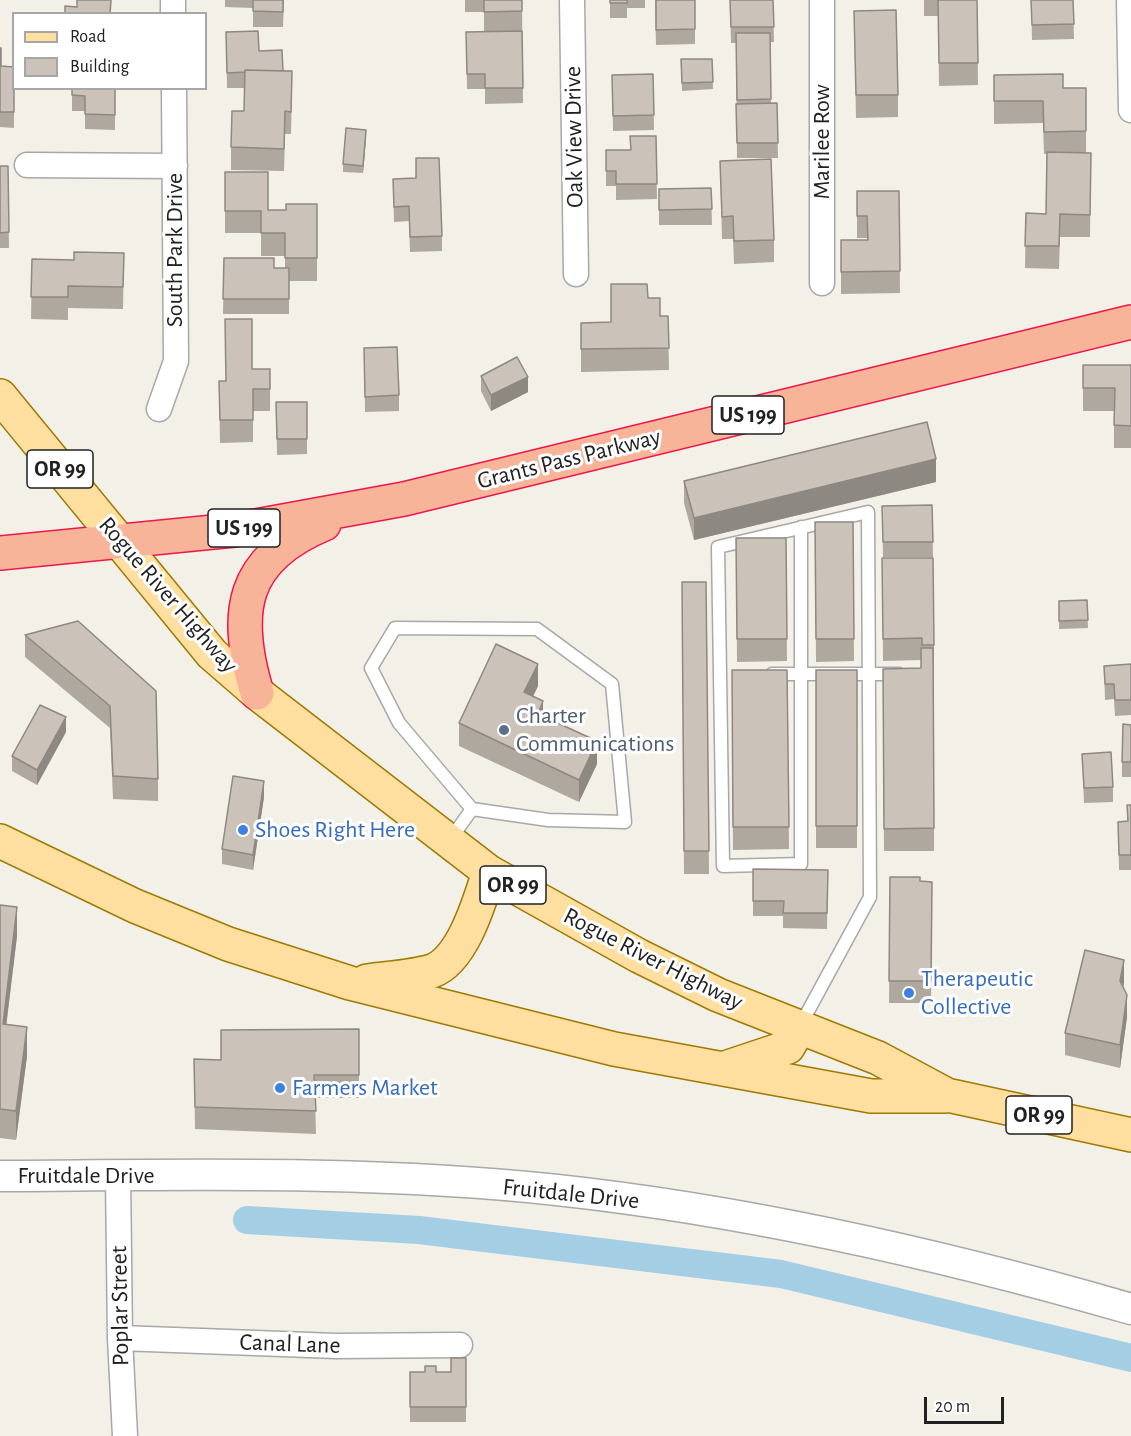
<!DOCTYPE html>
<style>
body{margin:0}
#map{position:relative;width:1131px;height:1436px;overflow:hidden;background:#f2f0e7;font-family:"Alegreya Sans",sans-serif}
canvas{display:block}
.legend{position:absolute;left:12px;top:12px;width:195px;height:78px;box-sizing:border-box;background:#fff;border:2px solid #a6a6a6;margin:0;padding:8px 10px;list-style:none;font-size:18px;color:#212121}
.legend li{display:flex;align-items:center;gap:12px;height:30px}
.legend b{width:30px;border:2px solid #a6a6a6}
.scale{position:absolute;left:924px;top:1397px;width:80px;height:27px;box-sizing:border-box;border:3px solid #212121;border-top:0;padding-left:8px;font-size:18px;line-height:21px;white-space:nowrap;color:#212121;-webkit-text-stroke:4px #fff;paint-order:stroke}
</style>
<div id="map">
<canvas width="1131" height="1436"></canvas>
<ul class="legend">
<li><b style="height:8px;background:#ffdf9f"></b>Road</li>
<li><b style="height:16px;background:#cbc3b9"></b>Building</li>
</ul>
<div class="scale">20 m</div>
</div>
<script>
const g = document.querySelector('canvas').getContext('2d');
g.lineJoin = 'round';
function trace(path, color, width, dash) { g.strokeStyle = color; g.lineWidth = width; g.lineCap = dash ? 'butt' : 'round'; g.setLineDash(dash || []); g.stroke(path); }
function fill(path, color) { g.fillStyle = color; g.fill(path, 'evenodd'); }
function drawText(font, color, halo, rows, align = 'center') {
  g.font = font + ' "Alegreya Sans",sans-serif'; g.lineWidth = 6; g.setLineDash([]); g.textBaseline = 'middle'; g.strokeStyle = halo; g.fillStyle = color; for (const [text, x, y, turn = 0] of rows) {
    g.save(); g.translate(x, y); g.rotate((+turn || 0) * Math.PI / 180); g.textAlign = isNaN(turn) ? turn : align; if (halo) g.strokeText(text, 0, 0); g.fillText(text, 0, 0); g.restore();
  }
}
const canal = new Path2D(`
 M247,1220L419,1230L781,1274L1131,1358`);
const service = new Path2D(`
 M395,628L537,629L612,684L625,822L548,820L472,809L399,723L371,668Z
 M772,674H899
 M450,840L472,809
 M800,1026L870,897L868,512L718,547L723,866L801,864V527`);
const minor = new Path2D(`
 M173,0V14
 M572,0L576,274
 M822,0V283
 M1129,0L1131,110
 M27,165L175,166
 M159,409L176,361L174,88
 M118,1175L120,1338L125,1436
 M120,1338L336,1346L460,1345`);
const tertiary = new Path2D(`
 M0,1176C186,1175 373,1170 557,1190C751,1211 944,1255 1131,1309`);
const primary = new Path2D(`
 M0,396L212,654L257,693L489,872L639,956L718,995L878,1058L947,1095L1131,1135
 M0,841L135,906L228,944L350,983L614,1049L871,1096H945
 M367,981C388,978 412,977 432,971C463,960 480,900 489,872
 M728,1067L788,1047L799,1028`);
const trunk = new Path2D(`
 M0,553L234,530L404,499L1131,322
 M257,693C233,613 240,559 324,524`);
const wall = new Path2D(`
 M225,0H284L283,27H253V8L225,7Z
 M465,0H522L523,103L485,104V89H467L466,32H484V12H465Z
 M610,0H645V8H627V18H610Z
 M655,0H695V44L656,45Z
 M730,0H773L774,42H770L771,104L777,103L778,158H737L736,43H731Z
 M924,0H977L978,85L939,86L938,16H924Z
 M1031,0H1073L1074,39L1032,40Z
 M854,11L898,95V117L856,118Z
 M226,32L259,51L283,71L292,93L291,134H285L284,171L231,170V147L244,111V88H227Z
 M0,48L1,66L14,88V128L0,127Z
 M681,59H712L713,89L682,91Z
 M653,74L654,130L613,131L612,75Z
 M994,75L1063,88H1086V153H1091L1090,237H1060L1059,269L1025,268L1026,213L1046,214L1047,154H1044L1043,123L994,124Z
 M72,88H115V130L85,129V111H72Z
 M656,136L657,199L616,200V186H606V150H630Z
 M366,138L363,173L343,172V164Z
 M720,161L774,240V262L734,264L733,239H722Z
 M0,166H8L9,248H0Z
 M225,172L268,210H286L317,204V281H289V314H223L224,258L274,268H285V256H261V233H225Z
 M393,179L442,236V251L410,252L409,221L394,222Z
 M711,188L712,225H659V189Z
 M857,191H899L900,293L841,294V240H867V238H857Z
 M124,253L123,309L68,308V320L31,319L32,259L74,260Z
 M648,298L660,316H668L669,370L581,372V323L611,322Z
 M364,348L399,395V411L365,412Z
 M1083,365H1131V448H1114V411H1083Z
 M252,369H270V411H253V442L220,443L219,381H225Z
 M481,376L528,392L491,411L481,391Z
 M276,402H307V454L277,455Z
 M684,481L936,482L694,540L684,503Z
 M932,505L933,557H883L882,506Z
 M815,522H853L854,661L816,662Z
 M736,538H786L787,661L737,662Z
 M882,558L934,645V851H884L883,669L921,668V660L883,661Z
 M682,582H706L709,874H684Z
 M1087,600L1088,628L1059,629V601Z
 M78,621L158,779V801L113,799L110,728L25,657V635Z
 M1131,664V715L1115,716L1114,699L1105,700L1104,666Z
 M732,670H787L789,849L733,850Z
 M816,670H857V848H816Z
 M538,686L533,696L543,716L597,764L579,802L459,746V723Z
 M1131,725V777H1122V762Z
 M66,732L37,785L12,771V756Z
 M1082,754L1113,787V802L1084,803Z
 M264,797L253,870L222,864V849Z
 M1127,805H1131V870H1119L1118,822L1127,821Z
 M753,869L828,870L827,929L783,928V916H753Z
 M890,877L920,881L932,882L931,1003H889Z
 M0,905L17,936L6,1024L27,1056L16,1140L0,1138Z
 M1124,983L1123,988L1127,1017L1120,1068L1065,1055V1033Z
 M359,1029V1098H315L316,1134L195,1129L194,1059L221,1060Z
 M466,1358V1422H410V1372H451Z`);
const shadedWall = new Path2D(`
 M366,130V138L363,173V166Z
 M528,377V392L491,411V395Z
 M936,459V482L694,540V518Z
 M538,664V686L524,715V692Z
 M543,701V724L538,714Z
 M66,717V732L37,785V770Z
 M597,741V764L579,802V780Z
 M264,781V797L253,870V855Z
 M17,907V936L3,1053V1024Z
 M1124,960V983L1120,1004V981Z
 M1127,995V1017L1120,1068V1045Z
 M27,1027V1056L16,1140V1111Z`);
const building = new Path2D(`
 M77,0H111L110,14H65V6L77,7Z
 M253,0H283V12L253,11Z
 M484,0H522V11L484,12Z
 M610,0H627V3H610Z
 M656,0H695V29L656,30Z
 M730,0H773L774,27H731Z
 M938,0H977L978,63H939Z
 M1031,0H1073L1074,24L1032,25Z
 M896,10L898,95H856L854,11Z
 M258,31L259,51L282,50L283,71L245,70V72L227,73L226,32Z
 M522,31L523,88H485V74H467L466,32Z
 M736,33H770L771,99L737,100Z
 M0,48H1V66L14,67V112H0Z
 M681,59H712L713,82L682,83Z
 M245,70L292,71L291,112L285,111L284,149L231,147L232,111H244Z
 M653,74L654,115L613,116L612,75Z
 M1063,74V88H1086V131L1044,132L1043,101H994V75Z
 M72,88H115V115L85,114V96L72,95Z
 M777,103L778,143H737L736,104Z
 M346,128L366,130L363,166L343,164Z
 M630,136H656L657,184H616V171H606V150H631Z
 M1047,152L1091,153L1090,215L1060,214L1059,246H1025L1026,213L1046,214Z
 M416,158H439L442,236L410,237L409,206L394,207L393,179L416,178Z
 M771,159L774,240L734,241L733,216L722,217L720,161Z
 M0,166H8L9,232L0,233Z
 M225,172H268V210H286V204H317V258H285V233H261V211H225Z
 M711,188L712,209L659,210V189Z
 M857,191H899L900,271L841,272V240H868L867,216H857Z
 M74,252L124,253L123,287L68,286V297H31L32,259L74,260Z
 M224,258H274V268H289V299H223Z
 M611,284H647L648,298H660V316H668L669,348L581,349V323L611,322Z
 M225,319H252V369H270V389H253V420H220L219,381H226Z
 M397,347L399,395L365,397L364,348Z
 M517,357L528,377L491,395L481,376Z
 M1083,365H1131V426L1114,425L1115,388H1083Z
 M276,402H307V439H277Z
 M927,422L936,459L694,518L684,481Z
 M932,505L933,542H883L882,506Z
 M815,522H853L854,639H816Z
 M736,538H786L787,639H737Z
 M882,558H933L934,645H922V638L883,639Z
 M682,582H706L709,851H684Z
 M1087,600L1088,620L1059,621V601Z
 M78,621L156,691L158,779L113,776L110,706L25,635Z
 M496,644L538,664L524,692L543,701L538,714L597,741L579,780L459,723Z
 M921,648H933L934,828L884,829L883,669L921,668Z
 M1131,664V700H1115L1114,684H1105L1104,666Z
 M732,670H787L789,827H733Z
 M816,670H857V826H816Z
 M40,705L66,717L37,770L12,756Z
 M1123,724L1131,725V762H1122Z
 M1111,752L1113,787L1084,788L1082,754Z
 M233,776L264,781L253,855L222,849Z
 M1127,805H1131V855H1119L1118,822L1128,821Z
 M753,869L828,870L827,913H783L784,901H753Z
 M890,877H920V881L932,882L931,981H889Z
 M0,905L17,907L3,1024L27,1027L16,1111L0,1109Z
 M1085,950L1124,960L1120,981L1127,995L1120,1045L1065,1033Z
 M359,1029V1075H314L316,1111L195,1107L194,1059L221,1060V1030Z
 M451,1358H466V1407H410V1372H425V1366H436V1372H451Z`);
const markers = [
 [504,730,6,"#5c6f8a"],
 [243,830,6,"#3f7fe0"],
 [909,993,6,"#3f7fe0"],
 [280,1088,6,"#3f7fe0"]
];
const shields = [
 [748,415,72],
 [60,469,66],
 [244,528,72],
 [513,885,66],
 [1039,1115,66]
];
const shieldNames = [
 ["US 199",748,415],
 ["OR 99",60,469],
 ["US 199",244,528],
 ["OR 99",513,885],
 ["OR 99",1039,1115]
];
const streetNames = [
 ["Oak View Drive",574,137,-91],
 ["Marilee Row",822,142,-90],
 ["South Park Drive",175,250,-90],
 ["Grants Pass Parkway",569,459,-14],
 ["Rogue River Highway",168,595,49],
 ["Rogue River Highway",653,959,27],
 ["Fruitdale Drive",86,1176],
 ["Fruitdale Drive",571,1194,6],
 ["Poplar Street",120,1306,-91],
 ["Canal Lane",290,1344,2]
];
const serviceNames = [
 ["Charter",516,716],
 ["Communications",516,744]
];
const shopNames = [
 ["Shoes Right Here",255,830],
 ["Therapeutic",921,979],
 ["Collective",921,1007],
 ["Farmers Market",292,1088]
];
trace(canal, '#a4cee3', 28);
trace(service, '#a8a8a8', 15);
trace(minor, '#a8a8a8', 27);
trace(tertiary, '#a8a8a8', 33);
trace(primary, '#9e7a00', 36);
trace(trunk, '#ec184b', 36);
trace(service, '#fff', 12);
trace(minor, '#fff', 24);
trace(tertiary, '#fff', 30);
trace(primary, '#ffdf9f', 33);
trace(trunk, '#f8b498', 33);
fill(wall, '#afa89f');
fill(shadedWall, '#8e8882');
fill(building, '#cbc3b9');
trace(building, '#8e8882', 1.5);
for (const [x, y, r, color] of markers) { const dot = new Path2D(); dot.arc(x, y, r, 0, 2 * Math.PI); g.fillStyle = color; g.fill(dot); trace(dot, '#fff', 2); }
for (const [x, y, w] of shields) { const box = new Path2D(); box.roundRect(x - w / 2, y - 19, w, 38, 4.5); g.fillStyle = '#fff'; g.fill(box); trace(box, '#212121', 1.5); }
drawText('bold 22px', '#212121', null, shieldNames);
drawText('24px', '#212121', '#fff', streetNames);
drawText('24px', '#4e5e75', '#fff', serviceNames, 'left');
drawText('24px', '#366cbe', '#fff', shopNames, 'left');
</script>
